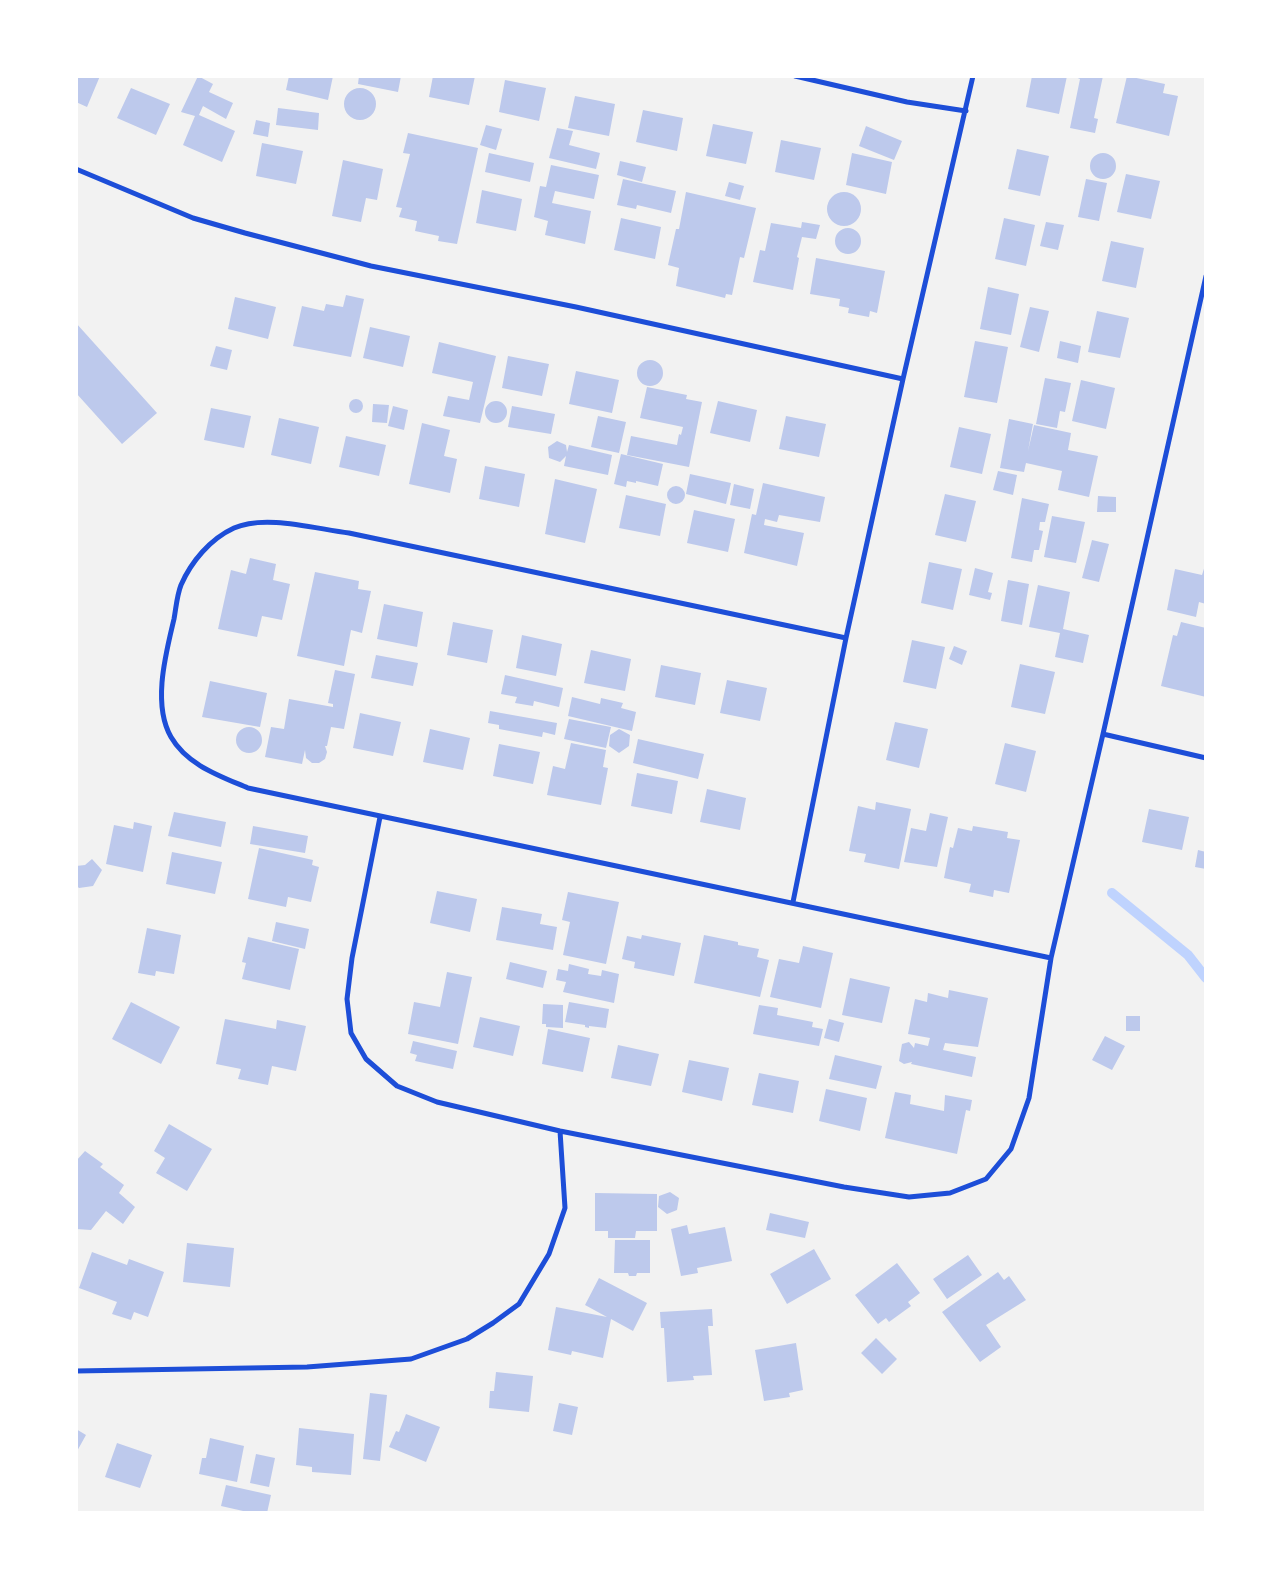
<!DOCTYPE html>
<style>
body{margin:0}
#map{position:relative;width:1282px;height:1589px;overflow:hidden;background:#f2f2f2;font-family:Commissioner,sans-serif}
canvas{display:block}
.frame{position:absolute;inset:0;border:78px solid #fff;pointer-events:none}
</style>
<div id="map">
<canvas width="1282" height="1589"></canvas>
<div class="frame"></div>
</div>
<script>
const g = document.querySelector('canvas').getContext('2d');
g.lineJoin = 'round';
function trace(path, color, width, dash) { g.strokeStyle = color; g.lineWidth = width; g.lineCap = dash ? 'butt' : 'round'; g.setLineDash(dash || []); g.stroke(path); }
function fill(path, color) { g.fillStyle = color; g.fill(path, 'evenodd'); }
const stream = new Path2D(`
 M1112,893L1188,955L1206,978`);
const building = new Path2D(`
 M76,76H100L87,107L76,102Z
 M198,76L213,84L209,92L233,103L226,119L203,106L199,115L235,131L222,162L183,145L195,116L181,112Z
 M289,76H333L328,100L286,90Z
 M359,76H401L398,92L358,84Z
 M433,76H475L469,105L429,97Z
 M1032,76H1067L1059,114L1026,107Z
 M1073,76H1103L1094,118L1098,119L1095,133L1070,128L1080,79Z
 M1127,76L1165,84L1163,93L1178,96L1169,136L1116,123Z
 M505,80L546,88L539,121L499,112Z
 M131,88L170,104L156,135L117,118Z
 M344 104a16 16 0 1 1 32 0a16 16 0 1 1-32 0Z
 M575,96L615,104L609,136L568,128Z
 M278,108L319,113L318,130L276,125Z
 M643,110L683,118L677,151L636,142Z
 M256,120L270,123L268,137L253,134Z
 M713,124L753,132L746,164L706,156Z
 M486,125L502,129L496,150L480,145Z
 M866,126L902,141L894,160L859,146Z
 M557,128L573,131L569,145L600,153L596,169L549,158Z
 M408,133L478,148L457,244L438,241L439,236L415,231L417,221L399,217L402,208L396,207L410,154L403,153Z
 M781,140L821,148L814,180L775,172Z
 M262,143L303,151L296,184L256,176Z
 M1017,149L1049,156L1040,196L1008,189Z
 M489,153L534,163L530,182L485,172Z
 M852,153L892,162L886,194L846,185Z
 M1090 166a13 13 0 1 1 26 0a13 13 0 1 1-26 0Z
 M343,160L383,169L377,200L366,198L361,222L332,216Z
 M620,161L646,167L642,182L617,175Z
 M551,165L599,175L594,199L555,191L552,203L591,211L585,244L545,235L548,221L534,217L540,186L546,187Z
 M1126,174L1160,181L1151,219L1117,212Z
 M623,179L676,191L671,213L637,205L636,209L617,205Z
 M1086,179L1107,183L1099,221L1078,217Z
 M729,182L744,186L740,200L725,196Z
 M482,190L522,199L516,231L476,223Z
 M686,192L756,208L744,258L740,257L732,295L726,294L725,298L676,286L679,268L668,265L676,229H679Z
 M827 209a17 17 0 1 1 34 0a17 17 0 1 1-34 0Z
 M621,218L661,227L655,259L614,250Z
 M1004,218L1035,225L1026,266L995,259Z
 M802,222L820,225L816,239L802,237L797,257L799,258L793,290L753,282L760,250L765,251L771,223L801,228Z
 M1046,222L1064,225L1058,250L1040,246Z
 M835 241a13 13 0 1 1 26 0a13 13 0 1 1-26 0Z
 M1111,241L1144,248L1136,288L1102,281Z
 M816,258L885,271L877,313L870,311L869,317L848,313L849,308L839,306L840,299L810,294Z
 M988,287L1019,294L1011,335L980,329Z
 M346,295L364,299L351,357L293,346L302,306L324,311L326,304L343,307Z
 M235,297L276,307L268,339L228,329Z
 M1030,307L1049,311L1039,352L1020,347Z
 M1097,311L1129,318L1120,358L1088,352Z
 M76,323L157,413L122,444L76,393Z
 M370,327L410,336L403,367L363,358Z
 M975,341L1008,347L997,403L964,397Z
 M1060,341L1081,346L1078,363L1057,358Z
 M439,342L496,356L480,423L443,416L448,396L469,400L473,382L432,373Z
 M216,346L232,350L227,370L210,366Z
 M508,356L549,364L542,396L502,388Z
 M637 373a13 13 0 1 1 26 0a13 13 0 1 1-26 0Z
 M576,371L619,380L612,413L569,404Z
 M1045,378L1071,383L1065,412L1060,411L1057,428L1036,424Z
 M1081,380L1115,388L1106,429L1072,421Z
 M647,387L687,395L686,399L702,402L689,467L627,455L631,436L677,445L679,434L681,435L683,427L640,418Z
 M349 406a7 7 0 1 1 14 0a7 7 0 1 1-14 0Z
 M485 412a11 11 0 1 1 22 0a11 11 0 1 1-22 0Z
 M718,401L757,410L750,442L710,433Z
 M373,404L389,405L387,423L372,422Z
 M393,406L408,410L404,430L388,426Z
 M512,406L555,414L551,434L508,427Z
 M211,408L251,416L244,448L204,440Z
 M598,416L626,422L619,453L591,447Z
 M786,416L826,424L819,457L779,449Z
 M279,418L319,427L311,464L271,455Z
 M1009,419L1033,424L1028,451L1034,425L1071,433L1068,450L1098,456L1089,497L1058,490L1062,471L1026,463L1024,472L1000,468Z
 M422,423L450,430L444,456L457,459L450,493L409,484Z
 M959,427L991,434L982,474L950,467Z
 M346,436L386,445L379,476L339,467Z
 M557,441L566,445L567,452L569,445L612,455L608,475L564,466L566,456L560,462L549,458L548,447Z
 M621,454L663,464L658,486L636,481V483L627,481L626,487L614,484Z
 M485,466L525,474L519,507L479,499Z
 M998,471L1017,475L1013,495L993,490Z
 M690,474L731,483L726,504L686,494Z
 M555,479L597,489L585,543L545,534Z
 M763,483L825,497L820,522L779,515L777,522L765,519L764,525L804,533L797,566L744,553L752,514L756,515Z
 M734,484L754,489L750,509L730,505Z
 M667 495a9 9 0 1 1 18 0a9 9 0 1 1-18 0Z
 M945,494L976,501L966,542L935,535Z
 M626,495L666,504L660,536L619,528Z
 M1098,496L1116,497V512H1097Z
 M1022,498L1049,504L1045,522H1040L1039,530L1043,531L1039,550H1034L1032,562L1011,558Z
 M694,510L735,519L728,552L687,543Z
 M1052,516L1085,522L1076,563L1044,557Z
 M1092,540L1109,544L1099,582L1082,578Z
 M250,558L276,564L273,580L290,584L282,620L262,616L257,637L218,629L231,570L246,574Z
 M929,562L962,569L953,610L921,603Z
 M1206,562V604L1199,602L1196,617L1167,610L1175,569L1202,575Z
 M975,568L993,573L988,592L992,593L990,600L969,595Z
 M315,572L359,581L358,589L371,591L362,633L351,630L344,666L297,656Z
 M1008,580L1029,584L1022,625L1001,621Z
 M1038,585L1070,592L1063,629L1089,635L1083,663L1055,657L1060,633L1029,627Z
 M384,604L423,612L417,647L377,639Z
 M453,622L493,630L487,663L447,655Z
 M1181,622L1206,628V697L1161,686L1173,635L1177,636Z
 M522,635L562,644L556,676L516,668Z
 M912,640L945,647L936,689L903,682Z
 M954,646L967,651L962,665L949,659Z
 M591,650L631,659L625,691L584,683Z
 M376,655L418,663L413,686L371,678Z
 M1020,664L1055,672L1045,714L1011,707Z
 M661,665L701,673L695,705L655,697Z
 M335,670L355,674L344,729L331,727L327,746H325L327,752L325,759L319,763H312L306,758L305,750L302,764L265,757L271,727L284,729L289,699L333,707V704L328,703Z
 M505,675L563,688L559,707L534,701L533,706L515,703L517,697L501,694Z
 M727,680L767,688L760,721L720,713Z
 M210,681L267,693L260,727L202,717Z
 M572,697L600,704L601,698L623,703L621,708L636,712L632,731L568,716Z
 M490,711L557,723L555,735L543,732L542,737L499,729V725L488,723Z
 M360,713L401,722L393,756L353,748Z
 M569,719L611,727L606,748L564,739Z
 M895,722L928,729L919,768L886,760Z
 M236 740a13 13 0 1 1 26 0a13 13 0 1 1-26 0Z
 M430,729L470,738L463,770L423,762Z
 M619,729L630,735L629,746L619,753L609,746L610,735Z
 M638,739L704,754L698,779L633,763Z
 M571,743L606,750L603,767L608,768L601,805L547,795L553,766L565,769Z
 M1005,743L1036,751L1026,792L995,784Z
 M499,744L540,752L533,784L493,776Z
 M637,773L678,781L672,814L631,806Z
 M707,789L746,798L740,830L700,822Z
 M876,802L911,809L899,869L864,862L866,854L849,851L858,806L875,810Z
 M1149,809L1189,817L1182,850L1142,842Z
 M174,812L226,822L221,847L168,836Z
 M930,813L948,817L937,867L904,862L911,828L926,831Z
 M134,822L152,826L143,872L106,864L114,825L133,829Z
 M253,826L308,836L305,853L250,844Z
 M973,826L1008,832L1007,838L1020,840L1009,893L994,890L993,897L969,892L971,884L944,878L950,847L953,848L958,828L972,831Z
 M259,848L313,860L312,865L319,867L311,902L288,897L286,907L248,899Z
 M1198,850L1206,852V869L1195,867Z
 M172,852L222,862L215,894L166,884Z
 M92,859L102,870L93,886L79,888L76,885V866L85,865Z
 M437,891L477,899L470,932L430,923Z
 M568,892L619,902L606,964L563,955L570,922L562,920Z
 M502,907L542,914L540,924L557,927L553,950L496,940Z
 M276,922L309,929L305,949L272,941Z
 M147,928L181,935L174,974L156,971L155,976L138,973Z
 M642,935L681,943L674,976L634,968L635,962L622,959L627,936L641,939Z
 M704,935L738,942V945L759,949L757,957L769,960L760,997L694,983Z
 M248,937L299,949L290,990L242,979L246,963L242,962Z
 M803,946L833,953L821,1008L770,997L779,959L799,963Z
 M510,962L547,971L543,988L506,979Z
 M569,964L589,969L588,974L601,976L602,970L619,974L614,1003L563,992L566,982L556,980L558,969L568,971Z
 M447,972L472,977L458,1044L408,1034L414,1002L440,1007Z
 M850,978L890,987L882,1023L842,1015Z
 M949,990L988,998L978,1047L945,1043L943,1050L976,1057L972,1077L911,1064L912,1062L904,1064L899,1061L902,1044L909,1042L914,1048L915,1043L928,1046L930,1038L908,1034L915,999L927,1002L928,993L948,998Z
 M131,1002L180,1027L161,1064L112,1039Z
 M569,1002L609,1009L606,1028L589,1026V1028L585,1027V1025L565,1022Z
 M543,1004L563,1005V1028L546,1027V1024H542Z
 M759,1005L778,1008L777,1015L813,1022L812,1027L823,1029L819,1046L753,1034Z
 M1126,1016H1140V1031H1126Z
 M480,1017L520,1026L513,1056L473,1047Z
 M225,1019L276,1029L277,1020L306,1026L296,1071L272,1066L268,1085L238,1079L241,1069L216,1064Z
 M829,1019L844,1023L839,1042L824,1038Z
 M548,1029L590,1038L583,1072L542,1064Z
 M1105,1036L1125,1046L1112,1070L1092,1060Z
 M413,1041L457,1051L453,1069L415,1061L417,1055L410,1053Z
 M618,1045L659,1054L651,1086L611,1078Z
 M835,1055L882,1066L876,1089L829,1079Z
 M689,1060L729,1068L722,1101L682,1092Z
 M759,1073L799,1081L793,1113L752,1105Z
 M826,1089L867,1098L860,1131L819,1121Z
 M895,1092L911,1095L910,1104L944,1111L945,1095L972,1100L970,1111L966,1110L957,1154L885,1138Z
 M169,1124L212,1149L187,1191L156,1173L165,1158L154,1151Z
 M85,1151L103,1164L100,1167L124,1185L119,1193L135,1207L123,1224L106,1211L91,1230L76,1229V1161Z
 M670,1192L679,1198L677,1210L667,1214L658,1207L659,1196Z
 M595,1193L657,1194V1231H636L635,1238H608V1231H595Z
 M770,1213L809,1222L805,1238L766,1230Z
 M687,1225L689,1234L725,1227L732,1261L697,1268L698,1273L681,1276L671,1229Z
 M615,1240H650V1273H637L636,1276H629L628,1273H614Z
 M187,1243L234,1248L230,1287L183,1282Z
 M814,1249L831,1279L787,1304L770,1274Z
 M92,1252L127,1265L129,1259L164,1272L148,1317L134,1312L131,1320L112,1314L117,1302L79,1288Z
 M968,1255L982,1275L947,1299L933,1279Z
 M897,1263L920,1293L908,1302L911,1306L889,1322L886,1318L878,1324L855,1295Z
 M998,1272L1004,1280L1009,1276L1026,1300L986,1325L1001,1347L980,1362L942,1312Z
 M599,1278L647,1303L633,1331L611,1319L603,1358L572,1351L571,1355L548,1350L556,1307L607,1317L585,1305Z
 M712,1309L713,1326H708L712,1375L693,1376L694,1380L667,1382L664,1328H661L660,1312Z
 M876,1338L897,1359L882,1374L861,1353Z
 M796,1343L803,1390L789,1393L790,1397L764,1401L755,1350Z
 M496,1372L533,1376L529,1412L489,1408L490,1391H494Z
 M370,1393L387,1395L380,1461L363,1459Z
 M559,1403L578,1407L572,1435L553,1431Z
 M406,1414L440,1427L426,1462L389,1447L396,1431L399,1432Z
 M299,1428L354,1434L351,1475L312,1472V1467L296,1465Z
 M76,1429L86,1435L76,1453Z
 M210,1438L244,1446L237,1482L199,1474L202,1458H206Z
 M117,1443L152,1455L140,1488L105,1477Z
 M256,1454L275,1458L269,1487L250,1483Z
 M226,1485L271,1495L267,1513H252L221,1506Z`);
const minor = new Path2D(`
 M795,76L907,102L966,111
 M76,169L193,218L245,233L371,266L576,307L903,379
 M846,638L349,533C316,529 265,514 234,528C210,539 191,562 181,585C177,595 176,608 174,619C166,653 152,704 171,737C187,765 220,776 248,788L1051,958
 M1103,734L1206,758
 M380,817L352,958L347,999L351,1033L366,1059L397,1086L437,1102L560,1131L844,1187L909,1197L950,1193L986,1179L1011,1149L1029,1098L1051,958L1103,734L1206,276
 M793,902L846,638L903,379L973,76
 M76,1371L307,1367L411,1359L467,1339L493,1323L519,1304L549,1254L565,1208L560,1131`);
trace(stream, '#bfd3fe', 10);
fill(building, '#bdc9ec');
trace(minor, '#1d4ed8', 5);
</script>
